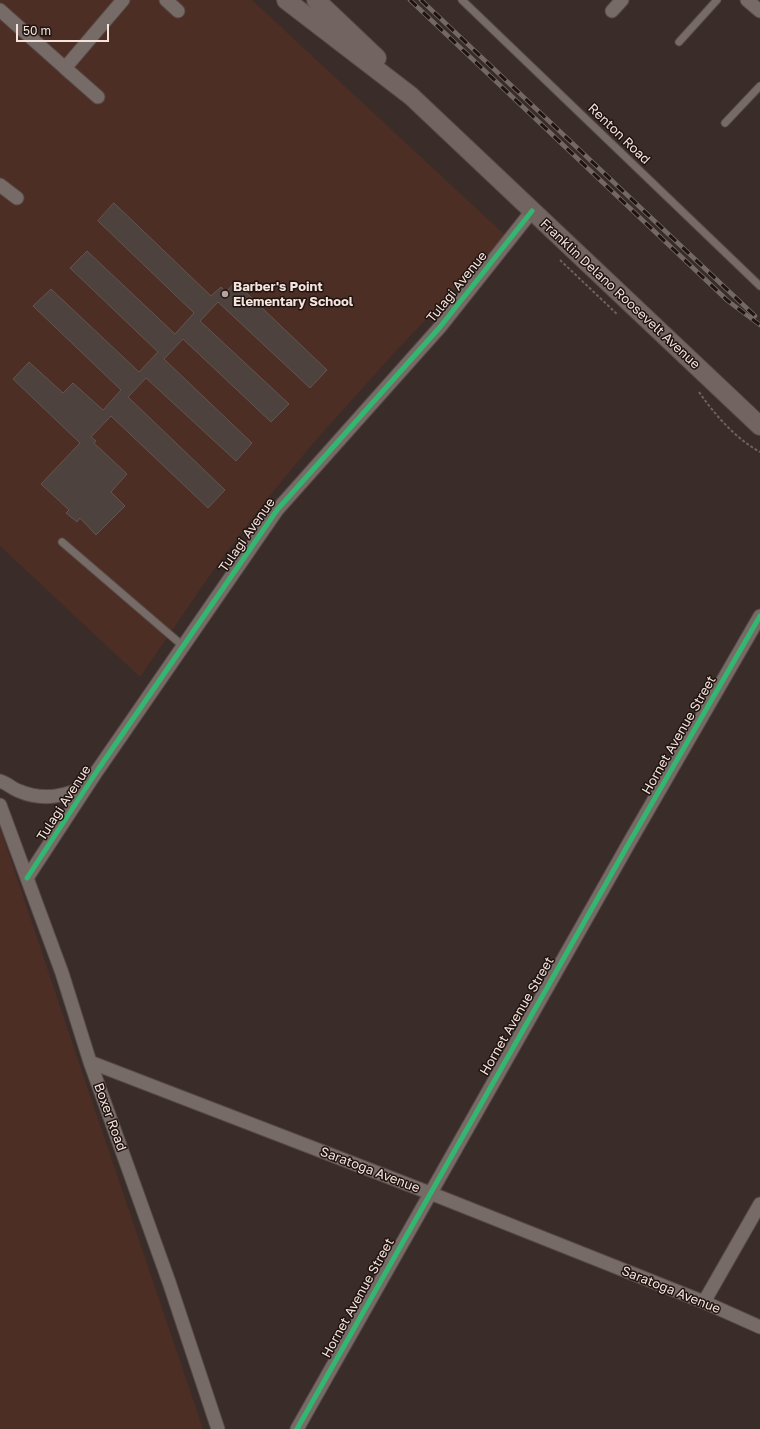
<!DOCTYPE html>
<style>
body{margin:0}
#map{position:relative;width:760px;height:1429px;overflow:hidden;background:#3a2c28;font-family:"Golos Text",sans-serif}
canvas{display:block}
.scale{position:absolute;left:16px;top:24px;width:93px;height:18px;box-sizing:border-box;border:2px solid #f5e3dd;border-top:0;padding-left:5px;font-size:12px;line-height:14px;white-space:nowrap;color:#f5e3dd;-webkit-text-stroke:3px #201410;paint-order:stroke}
</style>
<div id="map">
<canvas width="760" height="1429"></canvas>
<div class="scale">50 m</div>
</div>
<script>
const g = document.querySelector('canvas').getContext('2d');
g.lineJoin = 'round';
function fill(path, color) { g.fillStyle = color; g.fill(path, 'evenodd'); }
function trace(path, color, width, dash) { g.strokeStyle = color; g.lineWidth = width; g.lineCap = dash ? 'butt' : 'round'; g.setLineDash(dash || []); g.stroke(path); }
function drawText(font, color, halo, rows, align = 'center') {
  g.font = font + ' "Golos Text",sans-serif'; g.lineWidth = 3; g.setLineDash([]); g.textBaseline = 'middle'; g.strokeStyle = halo; g.fillStyle = color; for (const [text, x, y, turn = 0] of rows) {
    g.save(); g.translate(x, y); g.rotate((+turn || 0) * Math.PI / 180); g.textAlign = isNaN(turn) ? turn : align; if (halo) g.strokeText(text, 0, 0); g.fillText(text, 0, 0); g.restore();
  }
}
const built = new Path2D(`
 M0,0H252L506,236L394,353L316,440L266,500L219,562L140,677L0,546Z
 M0,827L75,1051L203,1429H0Z`);
const building = new Path2D(`
 M114,203L211,296L221,287L226,292L235,282L327,370L310,388L218,302L200,321L289,404L271,422L183,339L164,359L252,443L236,461L146,378L128,397L225,490L208,508L111,416L91,437L96,441L94,443L127,474L111,492L125,506L96,535L80,518L77,522L66,513L69,510L41,484L80,443L13,379L29,362L63,393L73,383L103,410L121,390L33,306L51,289L139,372L158,352L70,268L87,251L175,334L194,313L98,221Z`);
const path = new Path2D(`
 M560,260L618,315
 M699,392C715,415 735,438 760,452`);
const service = new Path2D(`
 M462,0L760,286
 M679,42L717,0
 M725,123L760,86
 M62,542L183,646`);
const minor = new Path2D(`
 M166,0L178,11
 M747,0L760,11
 M0,10L65,68L123,0
 M612,11L622,0
 M65,68L98,97
 M0,185L17,198
 M0,781C7,783 13,789 19,791C42,801 68,797 88,784
 M0,805L62,973L90,1062L169,1282L218,1429
 M27,878L97,771L277,510L440,327L532,211
 M90,1062L430,1193L704,1302L760,1327
 M704,1302L760,1204
 M297,1429L629,843L760,616`);
const secondary = new Path2D(`
 M286,0L411,96L760,426
 M316,0L377,58`);
const rail = new Path2D(`
 M410,0L728,301L760,325
 M421,0L755,316`);
const cycleway = new Path2D(`
 M27,878L97,771L277,510L440,327L532,211
 M297,1429L629,843L760,616`);
const markers = [
 [225,294,4,"#b4a39e"]
];
const streetNames = [
 ["Renton Road",619,134,44],
 ["Tulagi Avenue",457,287,-51],
 ["Franklin Delano Roosevelt Avenue",620,294,43],
 ["Tulagi Avenue",247,535,-55],
 ["Hornet Avenue Street",679,735,-60],
 ["Tulagi Avenue",64,803,-57],
 ["Hornet Avenue Street",517,1016,-60],
 ["Boxer Road",110,1117,70],
 ["Saratoga Avenue",370,1170,21],
 ["Saratoga Avenue",671,1290,22],
 ["Hornet Avenue Street",358,1298,-61]
];
const poiNames = [
 ["Barber's Point",233,287],
 ["Elementary School",233,302]
];
fill(built, '#4c2e25');
fill(building, '#4e423e');
trace(building, '#625551', 1);
trace(service, '#574a46', 9);
trace(minor, '#574a46', 15);
trace(secondary, '#574a46', 20);
trace(path, '#6d625f', 2, [3, 2]);
trace(service, '#766b67', 7);
trace(minor, '#766b67', 13);
trace(secondary, '#726561', 18);
trace(rail, '#736865', 4.5);
trace(rail, '#201410', 3, [9]);
trace(cycleway, '#33b770', 5);
for (const [x, y, r, color] of markers) { const dot = new Path2D(); dot.arc(x, y, r, 0, 2 * Math.PI); g.fillStyle = color; g.fill(dot); trace(dot, '#201410', 1.5); }
drawText('13px', '#f5e3dd', '#201410', streetNames);
drawText('bold 13px', '#f5e3dd', '#201410', poiNames, 'left');
</script>
